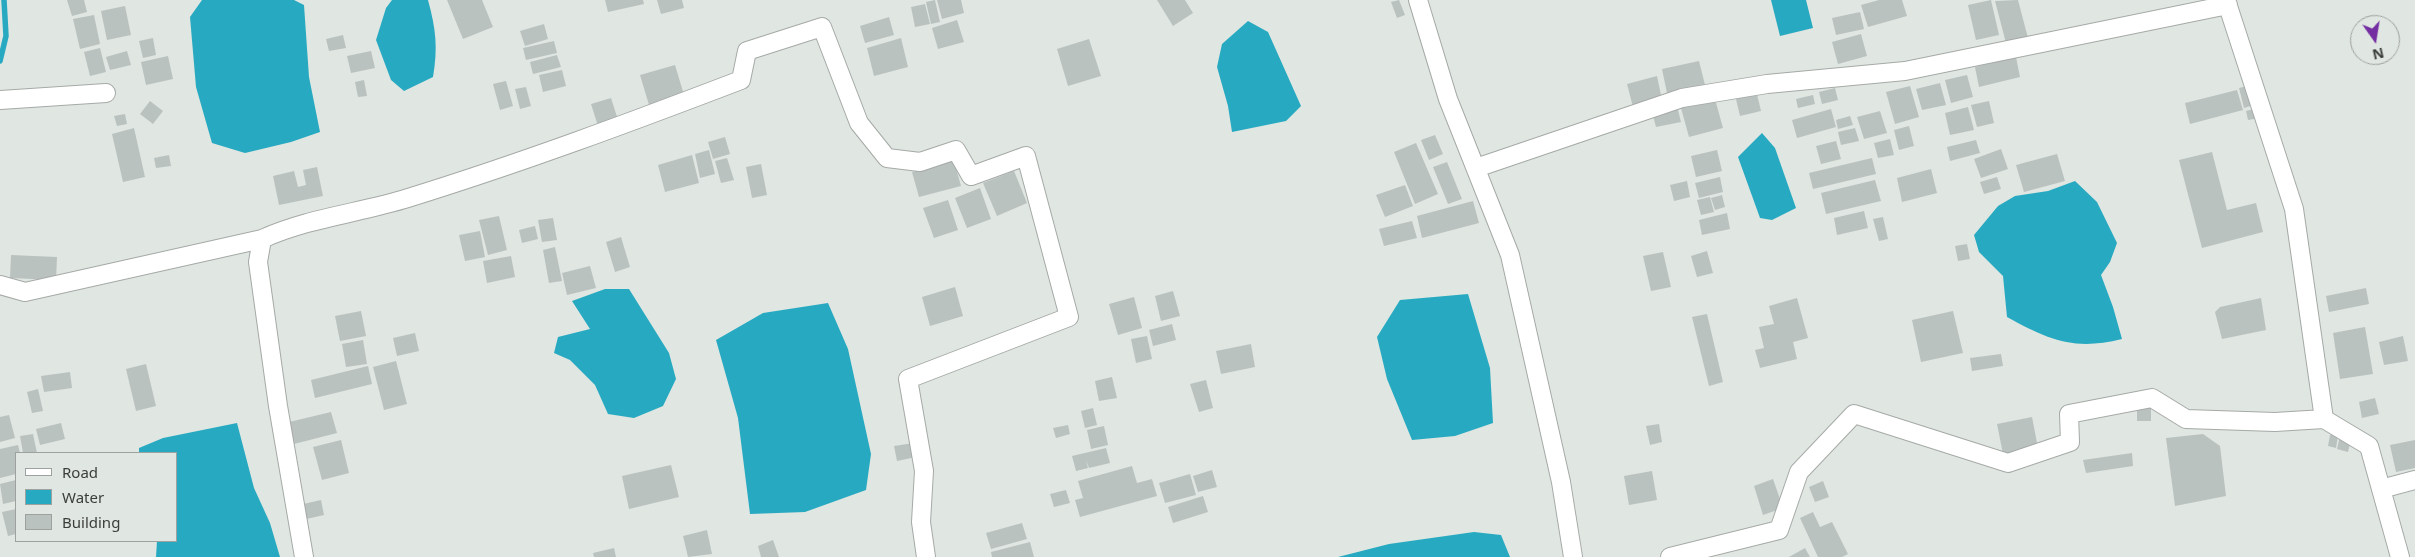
<!DOCTYPE html>
<style>
body{margin:0}
#map{position:relative;width:2415px;height:557px;overflow:hidden;background:#e0e6e1;font-family:"Noto Sans",sans-serif}
canvas{display:block}
.legend{position:absolute;left:15px;top:452px;width:162px;height:90px;box-sizing:border-box;background:#e0e6e1;border:1px solid #9ea29f;margin:0;padding:6px 9px;list-style:none;font-size:15px;color:#3b3d3b}
.legend li{display:flex;align-items:center;gap:10px;height:25px}
.legend b{width:25px;border:1px solid #9ea29f}
.north{position:absolute;left:2350px;top:15px;width:50px;height:50px;box-sizing:border-box;background:#e0e6e1;border:1px solid #9ea29f;border-radius:50%;rotate:167deg;font-size:14px;font-weight:700;line-height:20px;text-align:center;color:#3b3d3b}
.north::after{content:'';display:block;margin:auto;width:18px;height:22px;background:#742ea2;clip-path:polygon(50% 0,100% 100%,50% 72%,0 100%)}
</style>
<div id="map">
<canvas width="2415" height="557"></canvas>
<ul class="legend">
<li><b style="height:6px;background:#fff"></b>Road</li>
<li><b style="height:14px;background:#27aac1"></b>Water</li>
<li><b style="height:14px;background:#bac2c0"></b>Building</li>
</ul>
<div class="north">N</div>
</div>
<script>
const g = document.querySelector('canvas').getContext('2d');
g.lineJoin = 'round';
function fill(path, color) { g.fillStyle = color; g.fill(path, 'evenodd'); }
function trace(path, color, width, dash) { g.strokeStyle = color; g.lineWidth = width; g.lineCap = dash ? 'butt' : 'round'; g.setLineDash(dash || []); g.stroke(path); }
const water = new Path2D(`
 M202,0H294L304,5L309,77L320,132L291,142L245,153L212,143L196,87L190,17Z
 M392,0H428C436,29 438,48 433,77L404,91L391,80L376,40L386,8Z
 M1771,0H1806L1813,28L1780,36Z
 M1248,21L1268,32L1301,106L1286,121L1232,132L1228,106L1217,67L1222,44Z
 M1762,133L1775,148L1796,208L1772,220L1760,218L1738,157Z
 M2075,181L2097,202L2117,243L2110,262L2101,275L2113,307L2122,339C2074,351 2049,340 2007,317L2003,276L1979,252L1974,235L1998,206L2015,196L2048,191Z
 M605,289H629L669,353L676,379L663,406L634,418L608,414L595,385L570,360L554,353L558,337L590,329L572,301Z
 M1468,294L1490,368L1493,423L1455,436L1412,440L1387,379L1377,337L1400,300Z
 M828,303L848,349L871,454L866,490L805,512L750,514L738,418L716,340L763,313Z
 M237,423L254,488L270,523L280,557H156L157,541H176V453H139V448L163,438Z
 M1474,532L1501,535L1510,557H1338L1389,544Z`);
const stream = new Path2D(`
 M0,61L6,36L4,0`);
const building = new Path2D(`
 M67,0H84L87,12L72,16Z
 M447,0H482L493,27L463,39Z
 M605,0H643L644,4L608,12Z
 M657,0H682L684,8L661,14Z
 M935,0L940,22L931,24L926,2Z
 M937,0H961L964,13L942,19Z
 M1157,0H1185L1193,13L1173,26Z
 M1399,0L1405,15L1397,18L1391,2Z
 M1879,0H1902L1907,16L1868,27L1861,5Z
 M1991,0L1999,35L1976,40L1968,5Z
 M2018,0L2028,38L2006,43L1995,1Z
 M925,4L930,24L915,27L911,7Z
 M125,6L131,35L107,40L101,11Z
 M1860,12L1864,29L1836,35L1832,18Z
 M94,15L100,44L80,49L73,19Z
 M889,17L894,35L865,43L860,26Z
 M957,20L964,42L938,49L932,28Z
 M544,24L548,39L525,46L520,31Z
 M1861,34L1867,56L1838,64L1832,42Z
 M343,35L346,48L329,51L326,39Z
 M153,38L156,55L143,58L139,41Z
 M901,38L908,67L874,76L867,48Z
 M1089,39L1101,76L1068,86L1057,49Z
 M554,41L557,53L526,60L523,48Z
 M100,48L106,72L90,76L84,52Z
 M127,51L131,65L110,70L106,57Z
 M371,51L375,68L351,73L347,56Z
 M557,55L561,67L533,74L530,62Z
 M168,56L173,79L146,85L141,62Z
 M2016,57L2020,77L1979,87L1975,67Z
 M1699,61L1706,89L1668,98L1662,69Z
 M675,65L684,95L649,105L640,75Z
 M562,70L566,86L543,92L539,75Z
 M1967,75L1973,97L1951,103L1945,80Z
 M1657,76L1662,100L1633,107L1627,84Z
 M364,80L367,96L358,97L355,82Z
 M506,81L513,106L500,110L493,84Z
 M1940,83L1946,105L1922,110L1916,89Z
 M2251,85L2257,104L2244,108L2239,88Z
 M1910,86L1919,117L1895,124L1886,92Z
 M526,87L531,106L520,109L515,89Z
 M1835,88L1838,100L1822,104L1819,92Z
 M1756,90L1761,111L1740,116L1735,95Z
 M2237,90L2243,110L2190,124L2185,103Z
 M1813,95L1815,104L1798,108L1796,99Z
 M611,98L619,123L599,129L591,104Z
 M1715,99L1723,128L1689,137L1681,108Z
 M150,101L163,111L153,124L140,114Z
 M1989,101L1994,123L1977,127L1971,105Z
 M1677,106L1681,122L1656,127L1652,112Z
 M1968,107L1974,130L1950,135L1945,113Z
 M2258,108L2260,118L2248,120L2246,111Z
 M1831,109L1836,127L1797,138L1792,120Z
 M1880,111L1887,133L1864,139L1857,117Z
 M125,114L127,124L117,126L114,116Z
 M1850,116L1853,125L1838,129L1836,120Z
 M1909,126L1914,146L1899,150L1894,130Z
 M134,128L145,177L123,182L112,134Z
 M1855,128L1859,141L1841,145L1838,132Z
 M1435,135L1443,154L1429,160L1421,140Z
 M725,137L730,154L713,159L708,142Z
 M1890,139L1894,155L1878,158L1874,143Z
 M1976,140L1980,153L1950,161L1947,147Z
 M1836,141L1841,159L1821,164L1816,146Z
 M1416,143L1438,194L1415,204L1394,152Z
 M2001,149L2008,169L1981,178L1974,159Z
 M709,150L715,174L700,178L695,154Z
 M1717,150L1722,171L1696,177L1691,156Z
 M2212,152L2227,210L2256,203L2263,232L2202,248L2179,160Z
 M2057,154L2065,181L2024,192L2016,165Z
 M169,155L171,166L156,168L154,158Z
 M692,155L699,183L665,192L658,165Z
 M727,158L734,180L721,183L715,161Z
 M1872,158L1876,174L1813,189L1809,173Z
 M954,161L961,186L919,197L912,172Z
 M1447,162L1462,199L1448,204L1433,167Z
 M761,164L767,195L752,198L746,167Z
 M317,167L323,196L279,205L273,176L294,171L298,187L306,185L303,170Z
 M1931,169L1937,193L1902,202L1897,178Z
 M1014,171L1027,203L997,216L983,183Z
 M1720,177L1723,192L1699,198L1695,183Z
 M1997,177L2001,189L1984,194L1980,182Z
 M1875,180L1881,201L1826,214L1821,193Z
 M1687,181L1690,197L1674,201L1670,185Z
 M1405,185L1413,206L1385,217L1376,195Z
 M980,188L991,219L967,228L955,198Z
 M1722,195L1725,207L1715,210L1711,198Z
 M1710,197L1714,212L1701,215L1697,200Z
 M948,200L958,230L934,238L923,208Z
 M1473,201L1479,223L1422,238L1417,216Z
 M1864,211L1868,228L1837,235L1834,218Z
 M1727,213L1730,229L1702,235L1699,220Z
 M499,216L507,250L488,255L479,220Z
 M1883,217L1888,239L1879,241L1873,219Z
 M553,218L557,240L542,242L538,220Z
 M1412,221L1417,238L1384,246L1379,229Z
 M535,226L538,239L522,243L519,230Z
 M480,231L485,257L465,261L459,235Z
 M621,237L630,267L615,272L606,242Z
 M1967,244L1970,259L1958,261L1955,246Z
 M555,247L562,281L549,283L543,250Z
 M1707,251L1713,273L1697,277L1691,256Z
 M1663,252L1671,287L1651,291L1643,256Z
 M11,255L57,257L56,280L10,278Z
 M511,256L515,277L487,283L483,261Z
 M590,266L596,288L567,295L562,273Z
 M955,287L963,316L930,326L922,297Z
 M2366,288L2369,304L2329,312L2326,296Z
 M1173,291L1180,316L1161,321L1155,296Z
 M1134,297L1142,328L1118,335L1109,304Z
 M1797,298L1808,338L1793,342L1797,359L1760,368L1755,350L1764,348L1759,327L1774,324L1769,306Z
 M2261,298L2266,330L2222,339L2215,312L2220,307Z
 M361,311L366,336L340,341L335,316Z
 M1953,311L1963,353L1921,362L1912,320Z
 M1707,314L1723,382L1709,386L1692,317Z
 M1172,324L1176,340L1153,346L1149,330Z
 M2365,327L2373,374L2340,379L2333,333Z
 M415,333L419,351L397,356L393,338Z
 M1147,336L1152,359L1136,363L1131,339Z
 M2403,336L2408,361L2384,365L2379,342Z
 M363,340L367,364L346,367L342,344Z
 M1251,344L1255,367L1221,374L1216,351Z
 M2001,354L2003,366L1972,371L1970,358Z
 M396,361L407,404L384,410L373,367Z
 M146,364L156,406L136,411L126,369Z
 M368,366L372,384L315,398L311,380Z
 M70,372L72,388L44,392L41,376Z
 M1112,377L1117,398L1099,401L1095,381Z
 M1206,380L1213,408L1199,412L1190,384Z
 M38,389L43,411L32,413L27,392Z
 M2375,398L2379,414L2362,418L2359,402Z
 M1093,408L1097,425L1085,428L1081,411Z
 M2137,408H2151V421H2137Z
 M331,412L337,433L290,445L285,423Z
 M9,415L15,438L0,442V417Z
 M2032,417L2038,448L2003,454L1997,424Z
 M61,423L65,439L40,445L36,429Z
 M1659,424L1662,442L1650,445L1646,426Z
 M1068,425L1070,434L1056,438L1053,428Z
 M1104,426L1108,445L1091,449L1087,430Z
 M33,434L37,453H23L20,436Z
 M2203,434L2220,446L2226,496L2175,506L2166,438Z
 M2330,435L2338,436L2336,448L2328,446Z
 M2340,436L2351,439L2348,452L2337,449Z
 M341,440L349,473L322,480L313,447Z
 M2415,440V468L2396,472L2390,445Z
 M914,443L916,457L897,461L894,446Z
 M18,445L20,453H16V474L0,478V449Z
 M1106,448L1110,463L1089,468L1086,460L1088,468L1076,471L1072,456Z
 M2132,453L2133,466L2086,473L2083,460Z
 M671,465L679,497L629,509L622,476Z
 M1132,466L1137,483L1152,479L1157,496L1080,517L1075,500L1083,498L1078,481Z
 M1212,470L1217,487L1198,492L1193,476Z
 M1652,471L1657,500L1629,505L1624,476Z
 M1190,474L1196,495L1165,503L1159,483Z
 M1773,479L1783,508L1763,515L1754,486Z
 M16,480V501L3,504L0,484Z
 M1823,481L1829,497L1815,502L1809,487Z
 M1066,490L1070,503L1054,507L1050,494Z
 M1203,496L1208,512L1173,523L1168,507Z
 M321,500L324,515L302,520L299,505Z
 M16,509V534L8,536L2,512Z
 M1813,512L1820,527L1832,522L1848,554L1842,557H1818L1800,518Z
 M1022,523L1027,539L991,549L986,533Z
 M707,530L712,554L688,557L683,536Z
 M773,540L779,557H761L758,546Z
 M1030,542L1034,557H992L991,552Z
 M614,548L616,557H594L593,553Z
 M1805,548L1810,557H1789Z`);
const minor = new Path2D(`
 M1418,0L1448,99L1510,255L1561,482L1573,557
 M2226,0L2294,209L2324,419L2369,446L2400,557
 M0,100L106,93
 M1476,168L1682,98L1767,84L1905,71L2228,5
 M0,285L25,292L262,239
 M2381,489L2415,480
 M304,557L278,406L258,262L262,239C308,218 360,213 408,198C521,163 631,122 741,80L747,51L822,27L859,123L887,158L920,162L956,150L971,176L1026,156L1069,317L908,379L924,471L921,522L926,557
 M1670,557L1779,530L1799,472L1854,414L2008,463L2070,442L2069,414L2152,398L2186,419L2275,422L2324,419`);
fill(water, '#27aac1');
trace(stream, '#27aac1', 5.5);
fill(building, '#bac2c0');
trace(minor, '#a5aaa6', 20);
trace(minor, '#fff', 18);
</script>
